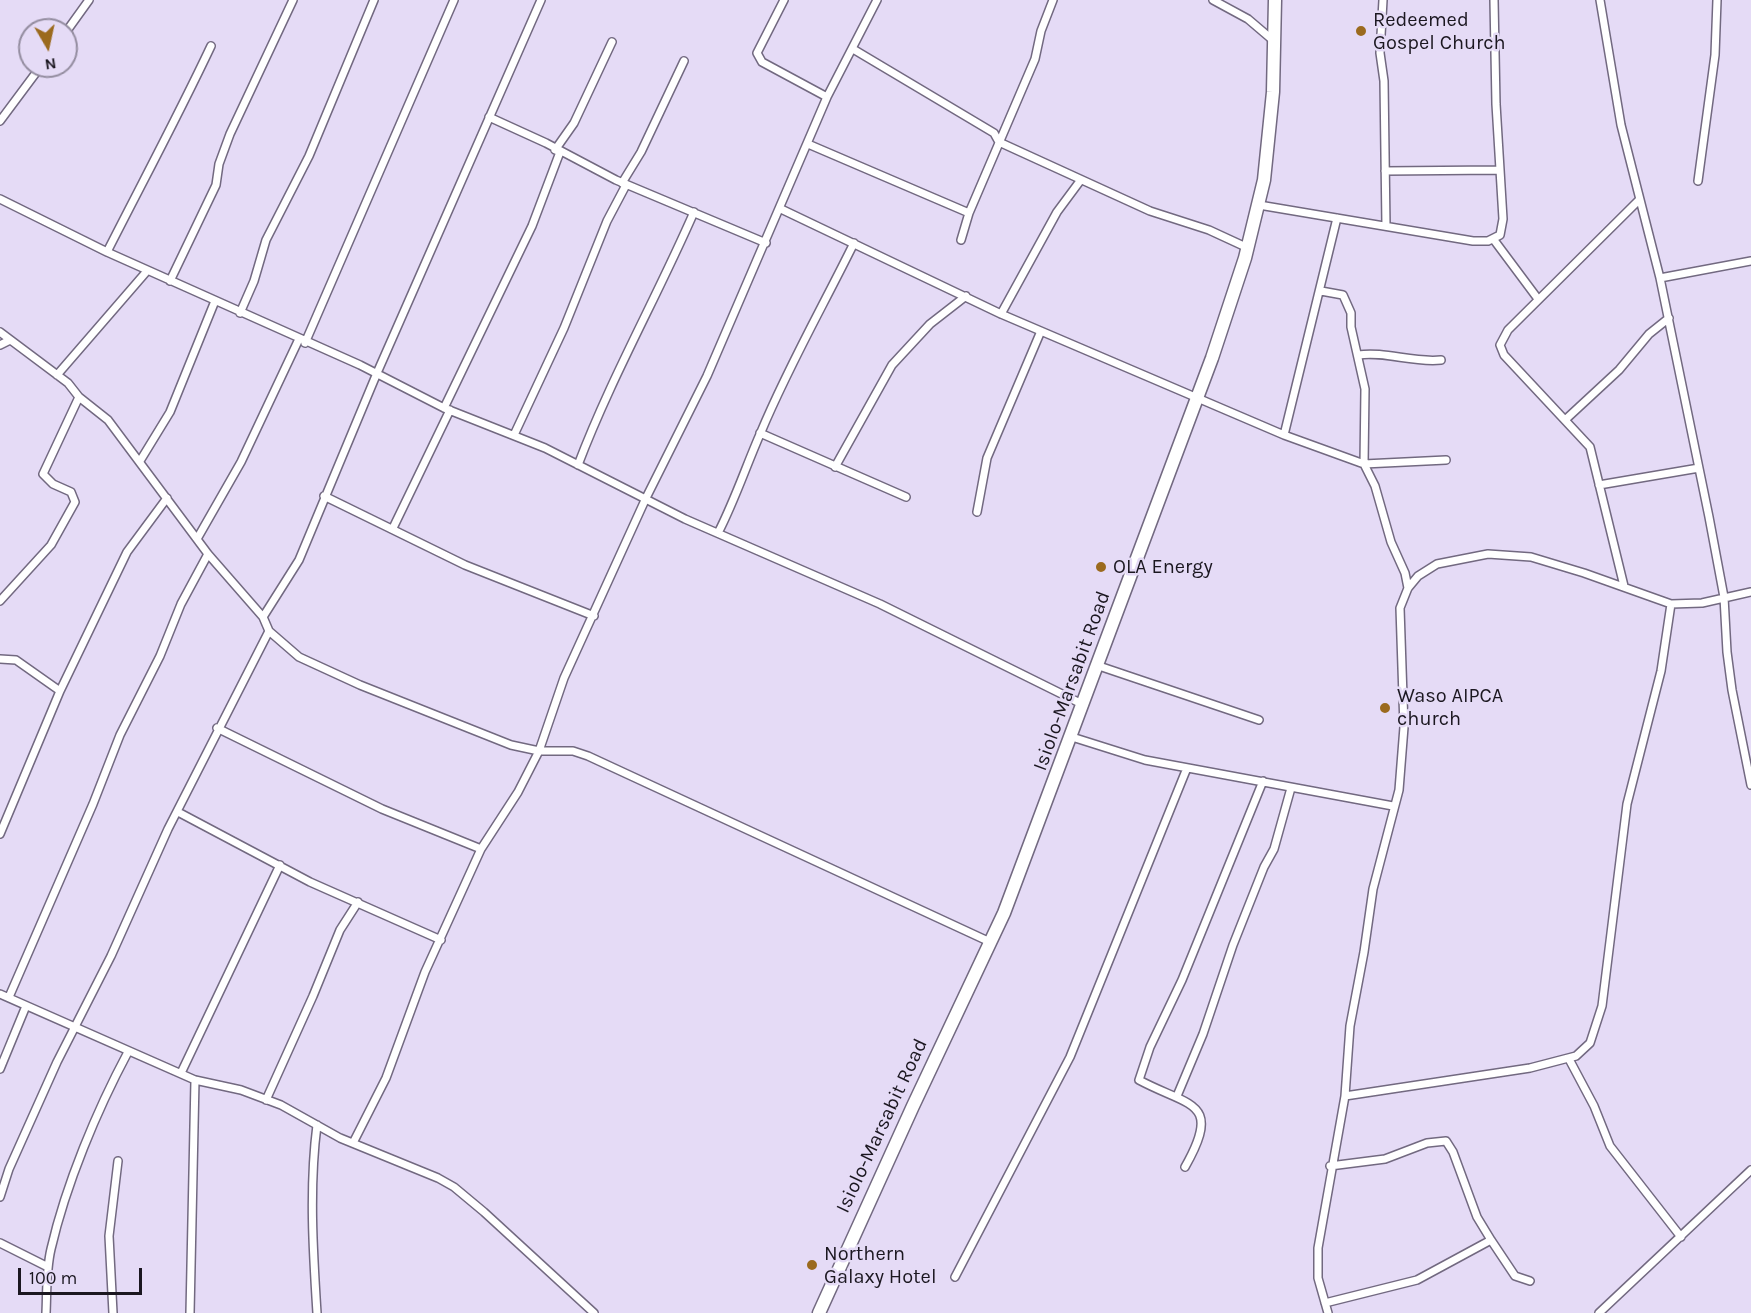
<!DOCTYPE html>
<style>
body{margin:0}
#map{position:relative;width:1751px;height:1313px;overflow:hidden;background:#e5dbf6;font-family:Karla,sans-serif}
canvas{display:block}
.north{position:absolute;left:18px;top:18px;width:60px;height:60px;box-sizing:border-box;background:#e5dbf6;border:2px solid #948da0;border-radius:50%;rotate:171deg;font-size:16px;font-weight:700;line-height:24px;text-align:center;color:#1b1720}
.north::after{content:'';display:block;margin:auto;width:21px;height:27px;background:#9b6a1e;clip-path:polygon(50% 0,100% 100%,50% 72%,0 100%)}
.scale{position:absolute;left:18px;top:1268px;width:124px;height:27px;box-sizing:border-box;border:3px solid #1b1720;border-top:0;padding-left:8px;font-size:18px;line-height:21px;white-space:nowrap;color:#1b1720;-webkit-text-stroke:4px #e5dbf6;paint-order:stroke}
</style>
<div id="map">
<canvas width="1751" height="1313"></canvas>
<div class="north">N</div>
<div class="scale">100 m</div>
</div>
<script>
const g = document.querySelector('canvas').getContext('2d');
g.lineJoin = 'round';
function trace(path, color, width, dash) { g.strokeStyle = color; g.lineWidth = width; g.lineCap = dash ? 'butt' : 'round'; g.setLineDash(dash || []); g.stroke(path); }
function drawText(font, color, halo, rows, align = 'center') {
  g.font = font + ' Karla,sans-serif'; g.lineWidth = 5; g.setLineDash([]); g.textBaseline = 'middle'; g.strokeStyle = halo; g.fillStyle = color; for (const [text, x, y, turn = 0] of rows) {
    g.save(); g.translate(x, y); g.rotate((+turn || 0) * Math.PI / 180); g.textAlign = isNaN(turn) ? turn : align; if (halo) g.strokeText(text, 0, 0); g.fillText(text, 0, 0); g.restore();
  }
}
const street = new Path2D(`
 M784,0L757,53L762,62L827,97
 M1213,0L1248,19L1275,42
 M1383,0L1380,53L1384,81L1386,226
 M1600,0L1621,125L1660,278L1709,517L1724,597L1727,652L1732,690L1751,785
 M66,32L89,0
 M853,49L994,133L999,142L1150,211L1209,230L1248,248
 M489,117L546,143L616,180L766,243
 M0,121L41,66
 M808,144L969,213
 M555,150L574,123L612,42
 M1385,171L1499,170
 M1698,181L1715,55L1717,0
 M622,183L641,152L684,61
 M0,199L107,252L360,365L444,408L545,448L685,519L880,604L1084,705
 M1259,205L1473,241H1488L1500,235L1503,219L1496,104L1494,0
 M781,209L1001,314L1284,435L1364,464L1446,460
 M961,240L969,213L1035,59L1041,31L1053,0
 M1494,240L1538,299
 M107,252C142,183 178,116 211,46
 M1660,278L1751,261
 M170,281L216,185L219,164L230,134L293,0
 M1321,291L1343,295L1351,313V327L1365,389L1364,464L1375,486L1391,542L1405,573L1408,588
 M240,313L254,281L266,240L309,156L374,0
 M1001,314L1057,212L1080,181
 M0,332L68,383L79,397L108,420L208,554L263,617L269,631L299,657L360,685L511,745L539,751H573L588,756L990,942
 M305,343L454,0
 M0,345L10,340
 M1358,355C1386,351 1412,363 1441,360
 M57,375L147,271
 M444,408L532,226L560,152
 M1565,420L1619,370L1649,334L1669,318
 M760,433L906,497
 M514,435L564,328L607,221L626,185
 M1284,435L1337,218
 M140,461L170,412L215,301
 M578,465C611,378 657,297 694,212
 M835,467L892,365L930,324L966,296
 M1599,485L1699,468
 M324,496L465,565L594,616
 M977,512L987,458L1041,331
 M393,528L450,410
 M718,533C735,500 746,466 761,432C788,367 823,306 854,243
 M197,539L241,462L299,339
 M1624,586L1590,447L1504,355L1500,345L1508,330L1639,200
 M0,601L51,545L75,502L71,492L53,484L43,474L79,397
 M263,617L299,560L377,373L541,0
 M0,659L16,660L60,691
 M1096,665L1259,720
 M217,728L382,809L481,849
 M1072,737L1145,760L1393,806
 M178,812L310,882L441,940
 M0,834L60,691L127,552L167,498
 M0,994L195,1080L241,1090L281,1105L340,1138L438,1178L454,1187L484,1212L594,1313
 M9,997L93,804L120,735L160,656L181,604L208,554
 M1569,1059L1594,1106L1610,1146L1681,1237
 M0,1069L26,1006
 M181,1073L280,865
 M1177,1096L1203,1034L1233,945L1264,867L1274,849L1291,788
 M1345,1096L1530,1068L1576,1056L1590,1043L1602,1006L1627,804L1661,671L1671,604
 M266,1100L313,996L340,930L358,902
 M317,1125C309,1187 313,1251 317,1313
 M353,1143L386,1078L425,972L481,849L518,792L539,751L564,678L646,498L707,376L827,97L877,0
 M1330,1166L1385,1159L1427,1143L1446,1141L1453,1152L1477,1217L1491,1240L1515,1276L1530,1281
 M1185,1167C1223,1100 1189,1107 1139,1080L1150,1047L1182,980L1263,781
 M0,1197L9,1169L57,1062L111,956L168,829L269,631
 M0,1243L48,1267
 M955,1277L1070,1057L1187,768
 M1325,1303L1417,1280L1491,1240
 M46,1313C47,1292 46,1270 51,1249C66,1184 97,1110 128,1052
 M113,1313L109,1236L118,1161
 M190,1313L195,1080
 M1328,1313L1318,1278V1248L1345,1096L1350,1026L1364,952L1373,889L1399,790L1404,727L1400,608L1408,588L1418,576L1437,564L1488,554L1531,557L1584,573L1671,604L1702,603L1751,592
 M1599,1313L1751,1170`);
const highway = new Path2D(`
 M819,1313L913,1106L1004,913L1212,358L1245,258L1264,180L1273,92L1275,0`);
const markers = [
 [1361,31,6,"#9b6a1e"],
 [1101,567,6,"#9b6a1e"],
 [1385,708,6,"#9b6a1e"],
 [812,1265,6,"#9b6a1e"]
];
const poiNames = [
 ["Redeemed",1373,20],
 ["Gospel Church",1373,43],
 ["OLA Energy",1113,567],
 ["Waso AIPCA",1397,696],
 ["church",1397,719],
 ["Northern",824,1254],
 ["Galaxy Hotel",824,1277]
];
const streetNames = [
 ["Isiolo-Marsabit Road",1072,681,-70],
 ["Isiolo-Marsabit Road",882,1126,-65]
];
trace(street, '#726980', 10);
trace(highway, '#726980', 15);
trace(street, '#fff', 7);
trace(highway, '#fff', 12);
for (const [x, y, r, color] of markers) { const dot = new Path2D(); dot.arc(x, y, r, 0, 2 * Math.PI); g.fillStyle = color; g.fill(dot); trace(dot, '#e5dbf6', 2); }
drawText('20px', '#1b1720', '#e5dbf6', poiNames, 'left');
drawText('20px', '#1b1720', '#e5dbf6', streetNames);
</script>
